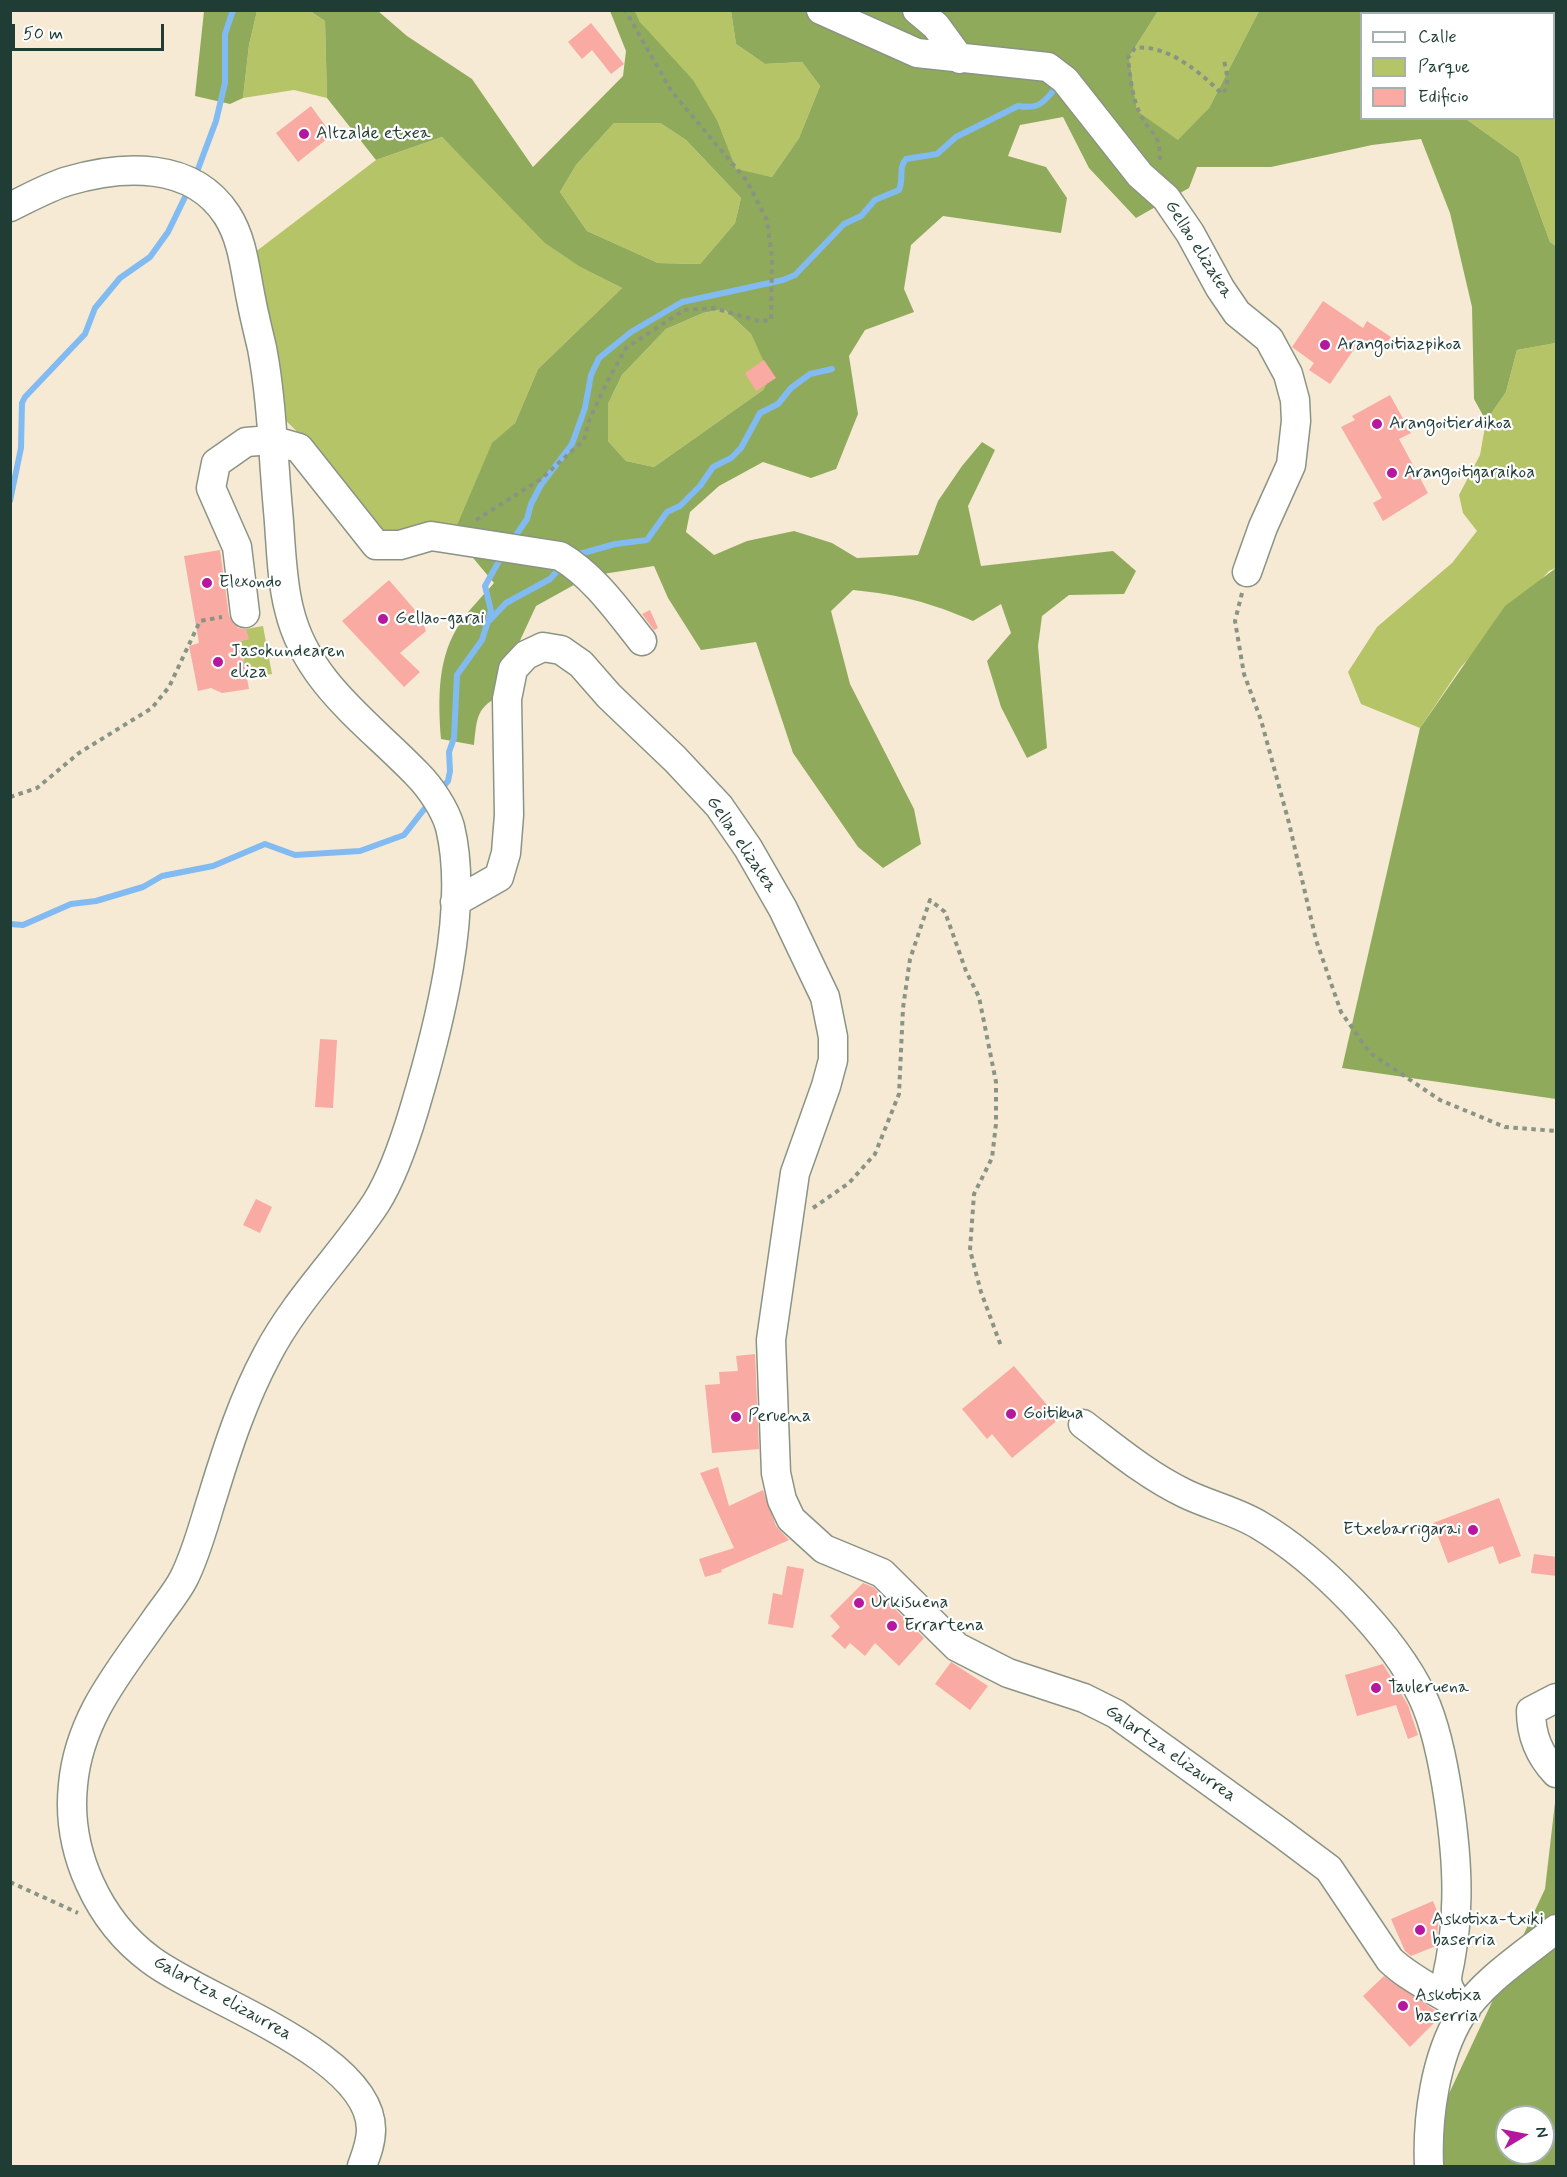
<!DOCTYPE html>
<style>
body{margin:0}
#map{position:relative;width:1567px;height:2177px;overflow:hidden;background:#f6ead5;font-family:Mynerve,sans-serif}
canvas{display:block}
.frame{position:absolute;inset:0;border:12px solid #1f3d34;pointer-events:none}
.legend{position:absolute;left:1360px;top:12px;width:195px;height:108px;box-sizing:border-box;background:#fff;border:2px solid #a5b1ae;margin:0;padding:8px 10px;list-style:none;font-size:18px;color:#1f3d34}
.legend li{display:flex;align-items:center;gap:12px;height:30px}
.legend b{width:30px;border:2px solid #a5b1ae}
.north{position:absolute;left:1495px;top:2105px;width:60px;height:60px;box-sizing:border-box;background:#fff;border:2px solid #a5b1ae;border-radius:50%;rotate:80deg;font-size:16px;font-weight:700;line-height:24px;text-align:center;color:#1f3d34}
.north::after{content:'';display:block;margin:auto;width:21px;height:27px;background:#b5179e;clip-path:polygon(50% 0,100% 100%,50% 72%,0 100%)}
.scale{position:absolute;left:12px;top:24px;width:152px;height:27px;box-sizing:border-box;border:3px solid #1f3d34;border-top:0;padding-left:8px;font-size:18px;line-height:21px;white-space:nowrap;color:#1f3d34;-webkit-text-stroke:4px #fff;paint-order:stroke}
</style>
<div id="map">
<canvas width="1567" height="2177"></canvas>
<div class="frame"></div>
<ul class="legend">
<li><b style="height:8px;background:#fff"></b>Calle</li>
<li><b style="height:16px;background:#b5c466"></b>Parque</li>
<li><b style="height:16px;background:#f9aaa3"></b>Edificio</li>
</ul>
<div class="north">N</div>
<div class="scale">50 m</div>
</div>
<script>
const g = document.querySelector('canvas').getContext('2d');
g.lineJoin = 'round';
function fill(path, color) { g.fillStyle = color; g.fill(path, 'evenodd'); }
function trace(path, color, width, dash) { g.strokeStyle = color; g.lineWidth = width; g.lineCap = dash ? 'butt' : 'round'; g.setLineDash(dash || []); g.stroke(path); }
function drawText(font, color, halo, rows, align = 'center') {
  g.font = font + ' Mynerve,sans-serif'; g.lineWidth = 4.5; g.setLineDash([]); g.textBaseline = 'middle'; g.strokeStyle = halo; g.fillStyle = color; for (const [text, x, y, turn = 0] of rows) {
    g.save(); g.translate(x, y); g.rotate((+turn || 0) * Math.PI / 180); g.textAlign = isNaN(turn) ? turn : align; if (halo) g.strokeText(text, 0, 0); g.fillText(text, 0, 0); g.restore();
  }
}
const green = new Path2D(`
 M1416,10H1536L1540,13L1415,14Z
 M257,11H310L325,21L327,98L294,90L243,98L249,45Z
 M635,11H731L736,44L765,64L802,62L820,86L799,138L772,177L736,170L718,122L640,22Z
 M1158,11H1259L1209,108L1179,141L1137,112L1129,57Z
 M1554,25L1556,28V246L1550,242L1519,157L1466,119L1554,118Z
 M614,123H660L686,140L741,198L735,223L700,264L658,263L587,231L560,192L576,165Z
 M442,137L494,189L582,268L622,288L538,369L515,423L492,444L453,534L390,549L313,447L282,417L266,300L254,253L376,160Z
 M724,309L751,334L772,377L763,390L654,467L626,461L608,441V404L622,375L666,329L703,313Z
 M1556,343V568L1549,571L1461,667L1420,728L1361,704L1348,672L1377,627L1452,563L1477,531L1463,513L1459,495L1480,455L1486,421L1506,392L1517,350Z
 M263,626L272,674L247,678L240,641L248,639L246,629Z`);
const forest = new Path2D(`
 M204,11H257L249,45L243,98L230,104L195,96Z
 M310,11H378L407,36L472,79L533,167L623,76L626,51L610,11H635L640,22L693,80L718,122L736,169L772,177L799,138L820,86L802,62L765,64L736,44L731,11H1158L1129,57L1137,111L1178,140L1209,108L1259,11H1416L1415,13L1362,14V118L1466,119L1519,157L1550,242L1556,246V343L1517,350L1506,392L1486,421L1474,399L1472,307L1450,213L1421,139L1372,145L1271,167H1197L1189,188L1136,218L1089,168L1063,117L1020,125L1008,156L1046,167L1067,198L1061,233L943,216L911,245L904,289L914,312L865,330L849,356L858,414L836,469L811,478L763,462L719,486L690,512L686,532L714,555L747,541L794,531L832,543L857,558L918,555L938,501L962,466L982,442L995,450L968,506L981,566L1113,551L1136,571L1124,594L1069,595L1042,616L1038,646L1047,748L1027,758L1001,707L987,661L1011,633L1001,604L973,621C929,602 901,595 853,590L831,611L850,684L914,809L921,844L883,868L858,847L793,753L756,642L701,650L668,598L654,566L590,576L536,606L511,660L502,695C476,707 477,718 474,745L441,739C438,699 437,656 461,622C470,608 483,596 494,583L453,534L492,443L515,423L538,369L622,288L582,268L545,243L442,137L376,160L327,98L325,21ZM614,123H660L686,140L741,198L735,223L700,264L658,263L587,231L560,192L576,165ZM724,309L751,334L771,377L763,390L654,467L626,461L608,441V404L622,375L666,329L703,313Z
 M1556,568V1099L1342,1068L1420,728L1505,606Z
 M1556,1794V2166H1415L1545,1889ZM1507,2117H1543V2153H1507Z`);
const stream = new Path2D(`
 M195,177L216,121L225,83V34L233,10
 M10,501L21,448L22,403L25,397L85,334L95,308L120,278L150,257L168,232L188,191
 M512,541L527,519L531,504L541,485L572,444L585,408L591,375L599,358L631,332L682,302L783,280L795,275L844,224L861,216L875,200L899,190C904,179 898,168 906,159L937,154L956,137L1018,106C1036,109 1042,105 1053,91
 M576,555L615,544L647,540L667,512L680,506L700,486L713,467L731,458L741,448L760,413L778,404L791,388L810,374L832,369
 M489,621L506,603L550,579L561,567
 M442,788L448,781L450,771L449,752L454,738L457,675L482,640L491,611L485,586L503,554
 M10,924L23,925L71,904L96,901L143,887L162,876L213,866L265,844L295,855L360,851L404,835L429,803`);
const building = new Path2D(`
 M591,23L624,64L611,74L592,50L582,59L568,42Z
 M311,106L332,135L298,162L276,133Z
 M1323,301L1363,328L1367,321L1391,337L1379,356L1359,342L1330,384L1309,370L1314,363L1292,347Z
 M764,360L776,378L756,391L745,373Z
 M1390,395L1411,433L1399,439L1428,493L1383,521L1373,503L1382,498L1341,427L1355,420L1352,416Z
 M220,550L229,616L238,628L246,629L249,639L240,641L249,689L222,693L211,688L198,691L189,646L199,643L184,556Z
 M389,580L421,617L426,631L400,653L420,672L404,687L342,621Z
 M650,610L658,628L654,630L642,614Z
 M320,1039L337,1040L333,1108L315,1107Z
 M256,1199L272,1207L260,1233L243,1225Z
 M755,1354L759,1449L712,1453L705,1385L720,1384L719,1372L738,1371L736,1356Z
 M1014,1366L1059,1419L1012,1458L992,1434L987,1439L962,1409Z
 M718,1467L729,1506L763,1490L776,1526L789,1540L721,1570L722,1572L705,1577L699,1559L734,1548L700,1473Z
 M1499,1498L1521,1556L1499,1564L1493,1546L1448,1563L1433,1523Z
 M1534,1554L1557,1557V1576L1531,1573Z
 M787,1566L804,1569L793,1628L768,1624L773,1593L782,1595Z
 M863,1583L873,1587L924,1638L899,1666L875,1643L865,1656L850,1643L845,1649L831,1636L840,1627L830,1616Z
 M951,1662L988,1686L970,1710L935,1684Z
 M1383,1664L1408,1705L1418,1735L1408,1739L1396,1705L1357,1716L1345,1675Z
 M1433,1901L1439,1916L1436,1946L1411,1956L1405,1951L1391,1919Z
 M1384,1976L1442,2015L1410,2047L1363,1996Z`);
const path = new Path2D(`
 M1160,160C1160,130 1150,135 1140,114C1132,97 1130,76 1128,58L1135,48C1167,44 1200,72 1222,94C1231,85 1226,71 1224,60
 M476,520L541,479L584,440L589,421L607,382L626,348L684,310L713,308L759,321L771,320L772,257L767,220L747,181L672,92L625,10
 M1242,593L1235,621L1244,674L1261,720L1289,823L1316,940L1341,1012L1370,1053L1440,1100L1505,1127L1556,1131
 M10,797L37,788L79,753L152,708L169,687L200,621L222,617
 M813,1208L849,1183L875,1154L899,1094L903,1008L910,959L930,900L945,912L966,971L979,997L996,1082V1124L992,1158L974,1194L970,1250L981,1292L1001,1346
 M10,1882L78,1913`);
const minor = new Path2D(`
 M821,10L917,53L1048,67L1065,80L1140,175L1166,198L1190,233L1220,288L1237,313L1269,339L1288,374L1295,400L1296,421L1291,465L1263,527L1247,572
 M917,10L936,26L960,59
 M10,207C29,198 48,187 68,181C122,165 192,161 227,215C243,240 245,270 251,299C254,315 258,331 262,348C272,400 273,456 278,510C281,542 281,578 289,609C306,682 368,723 417,774C430,787 445,809 450,827C470,909 438,1030 414,1110C405,1140 393,1176 376,1203C342,1255 296,1299 267,1355C243,1400 228,1446 213,1495C204,1523 197,1552 184,1578C177,1592 165,1606 156,1619C119,1672 79,1718 73,1785C66,1851 98,1921 151,1960C204,2000 372,2055 371,2130C371,2143 366,2155 362,2166
 M245,613L237,547L211,488L216,463L246,442L271,440L299,448L376,545H400L431,536L560,556C594,576 618,611 642,641
 M455,902L499,877L506,853L509,815L507,699L513,669L526,655L543,647L561,650L581,664L609,696L675,759L719,806L748,848L783,909L825,997L833,1037V1060L826,1086L795,1173L771,1340L776,1473L782,1500L791,1519L824,1549L882,1573L957,1647L1008,1673L1084,1698L1116,1714L1281,1833L1329,1869L1390,1960C1411,1980 1441,1993 1466,2010
 M1083,1424C1116,1449 1147,1475 1184,1493C1208,1505 1236,1511 1259,1525C1318,1560 1393,1635 1423,1698C1445,1745 1459,1855 1456,1908C1456,1925 1453,1944 1450,1962C1449,1967 1447,1974 1447,1980C1448,1991 1455,1999 1463,2006
 M1556,1698L1531,1711C1531,1736 1539,1755 1556,1773
 M1429,2166C1427,2118 1435,2057 1461,2015C1484,1980 1524,1955 1556,1929`);
const markers = [
 [304,134,6,"#b5179e"],
 [1325,345,6,"#b5179e"],
 [1377,424,6,"#b5179e"],
 [1392,473,6,"#b5179e"],
 [207,583,6,"#b5179e"],
 [383,619,6,"#b5179e"],
 [218,662,6,"#b5179e"],
 [1011,1414,6,"#b5179e"],
 [736,1417,6,"#b5179e"],
 [1473,1530,6,"#b5179e"],
 [859,1603,6,"#b5179e"],
 [892,1626,6,"#b5179e"],
 [1376,1688,6,"#b5179e"],
 [1420,1930,6,"#b5179e"],
 [1403,2006,6,"#b5179e"]
];
const poiNames = [
 ["Altzalde etxea",316,134],
 ["Arangoitiazpikoa",1337,345],
 ["Arangoitierdikoa",1389,424],
 ["Arangoitigaraikoa",1404,473],
 ["Elexondo",219,583],
 ["Gellao-garai",395,619],
 ["Jasokundearen",230,652],
 ["eliza",230,673],
 ["Goitikua",1023,1414],
 ["Peruena",748,1417],
 ["Etxebarrigarai",1461,1530,"right"],
 ["Urkisuena",871,1603],
 ["Errartena",904,1626],
 ["Tauleruena",1388,1688],
 ["Askotixa-txiki",1432,1920],
 ["baserria",1432,1941],
 ["Askotixa",1415,1996],
 ["baserria",1415,2017]
];
const streetNames = [
 ["Gellao elizatea",1198,250,58],
 ["Gellao elizatea",741,845,56],
 ["Galartza elizaurrea",1170,1754,35],
 ["Galartza elizaurrea",222,1999,29]
];
fill(green, '#b5c466');
fill(forest, '#90aa5b');
trace(stream, '#81bbf2', 6);
fill(building, '#f9aaa3');
trace(minor, '#8a9484', 31);
trace(path, '#8a9484', 4, [4.5, 4.5]);
trace(minor, '#fff', 28);
for (const [x, y, r, color] of markers) { const dot = new Path2D(); dot.arc(x, y, r, 0, 2 * Math.PI); g.fillStyle = color; g.fill(dot); trace(dot, '#fff', 2); }
drawText('18px', '#1f3d34', '#fff', poiNames, 'left');
drawText('18px', '#1f3d34', '#fff', streetNames);
</script>
